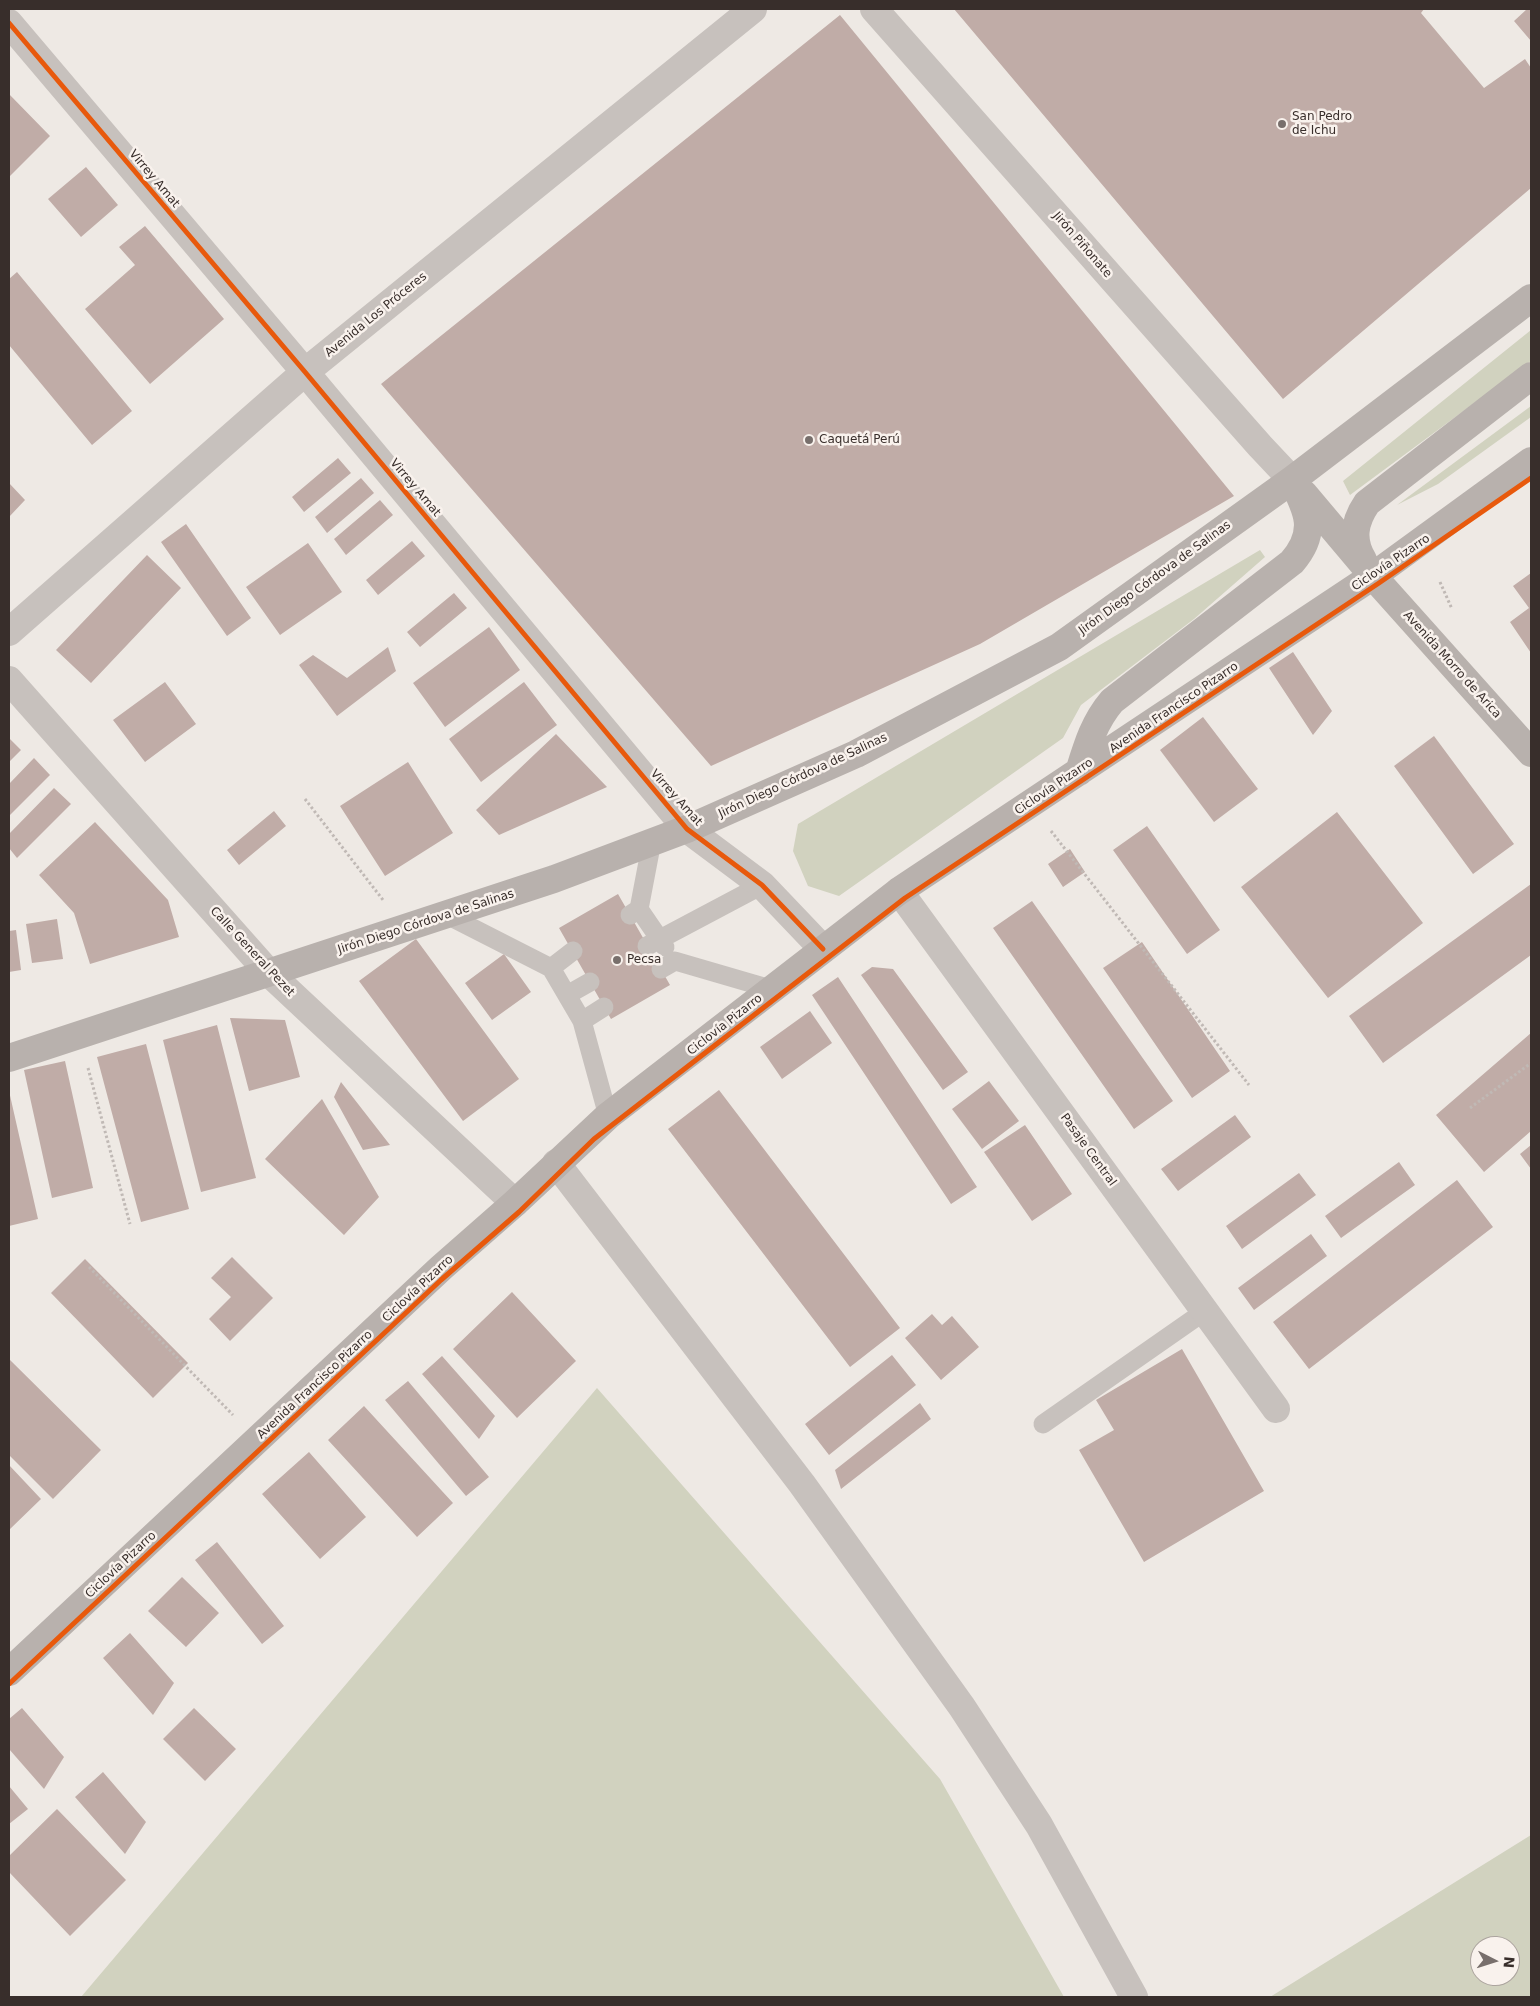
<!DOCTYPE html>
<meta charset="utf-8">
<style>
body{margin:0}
#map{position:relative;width:1540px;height:2006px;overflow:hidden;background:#eee9e4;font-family:"DejaVu Sans",sans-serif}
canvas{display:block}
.frame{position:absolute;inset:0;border:10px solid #382e2b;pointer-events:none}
.north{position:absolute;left:1470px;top:1936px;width:50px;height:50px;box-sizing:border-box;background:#f9f2ed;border:1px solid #aca49f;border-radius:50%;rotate:95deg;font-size:14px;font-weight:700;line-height:20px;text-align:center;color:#382e2b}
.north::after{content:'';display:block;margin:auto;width:18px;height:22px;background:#786f6c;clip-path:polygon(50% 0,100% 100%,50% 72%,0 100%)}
</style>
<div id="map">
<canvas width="1540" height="2006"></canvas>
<div class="frame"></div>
<div class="north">N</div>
</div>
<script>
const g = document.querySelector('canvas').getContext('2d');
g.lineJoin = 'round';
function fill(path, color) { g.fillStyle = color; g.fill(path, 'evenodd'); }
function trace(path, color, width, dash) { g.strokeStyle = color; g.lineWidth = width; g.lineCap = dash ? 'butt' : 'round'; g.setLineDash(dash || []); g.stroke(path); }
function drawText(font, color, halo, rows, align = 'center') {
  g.font = font + ' "DejaVu Sans",sans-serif'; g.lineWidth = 5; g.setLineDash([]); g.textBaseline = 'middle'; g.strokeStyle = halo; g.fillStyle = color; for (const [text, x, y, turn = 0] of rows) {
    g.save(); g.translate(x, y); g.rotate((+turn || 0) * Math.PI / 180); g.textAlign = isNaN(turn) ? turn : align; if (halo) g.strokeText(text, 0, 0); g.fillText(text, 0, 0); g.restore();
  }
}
const green = new Path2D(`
 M1531,330V361L1350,495L1343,481Z
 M1531,406V417L1438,484L1397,505Z
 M1260,550L1265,557L1194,619L1081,705L1063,738L839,896L808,886L793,851L798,824Z
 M597,1388L940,1779L1064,1997H81Z
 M1531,1835V1997H1270ZM1480,1946H1510V1976H1480Z`);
const building = new Path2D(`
 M954,9H1424L1421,13L1484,88L1525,59L1531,68V188L1283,399Z
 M1527,9H1531V41L1514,21Z
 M840,15L1234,496L980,644L711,766L381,384Z
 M9,94L50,136L9,177Z
 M86,167L118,205L81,237L48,199Z
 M145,226L224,319L150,384L85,309L135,265L119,247Z
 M17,272L132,411L92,445L9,345V279Z
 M338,458L351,473L304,512L292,497Z
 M361,478L374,493L327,533L315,517Z
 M9,483L25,500L9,517Z
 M380,500L393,515L346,555L334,539Z
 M186,524L251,618L227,636L161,542Z
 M412,541L425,556L378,595L366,580Z
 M308,543L342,592L280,635L246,587Z
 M147,555L181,588L91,683L56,650Z
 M1531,573V653L1510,622L1529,608L1513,586Z
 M454,593L467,608L420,647L407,632Z
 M489,627L520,670L445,727L413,683Z
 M388,647L396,671L337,716L299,665L313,655L347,678Z
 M1293,652L1332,711L1313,735L1269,668Z
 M165,682L196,724L145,762L113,720Z
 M524,682L557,725L481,782L449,739Z
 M1203,717L1258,789L1214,822L1160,750Z
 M556,734L607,787L499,835L476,810Z
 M1434,736L1514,844L1473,874L1394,766Z
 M9,738L21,750L9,762Z
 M34,758L50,775L9,816V784Z
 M408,762L453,833L385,876L340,806Z
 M54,788L71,804L17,858L9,848V834Z
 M274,811L286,826L239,865L227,850Z
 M1337,812L1423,923L1328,998L1241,887Z
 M95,822L168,900L179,937L90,964L74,913L39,875Z
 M1147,826L1220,930L1187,954L1113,850Z
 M1070,849L1085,872L1063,887L1048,864Z
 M1531,884V955L1383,1063L1349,1016Z
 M618,894L670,985L611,1019L559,928Z
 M1032,901L1173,1101L1134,1129L993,928Z
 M57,919L63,959L32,963L26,924Z
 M16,930L21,970L9,972V931Z
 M416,939L519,1079L463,1121L359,981Z
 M1142,942L1230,1071L1192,1098L1103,968Z
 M504,954L531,992L492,1020L465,983Z
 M872,967L893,969L968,1072L943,1090L861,975Z
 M838,977L977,1187L951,1204L812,995Z
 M810,1011L832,1043L782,1079L760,1047Z
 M230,1018L285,1020L300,1077L249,1091Z
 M217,1025L256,1178L201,1192L163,1040Z
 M1531,1033V1131L1484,1172L1436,1115Z
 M146,1044L189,1209L141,1222L97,1057Z
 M65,1061L93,1188L52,1198L24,1070Z
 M989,1081L1019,1121L982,1149L952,1109Z
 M341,1082L390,1145L363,1150L334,1097Z
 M719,1090L900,1328L850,1367L668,1129Z
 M9,1091L38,1219L9,1226Z
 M322,1099L379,1197L344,1235L265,1159Z
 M1235,1115L1251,1137L1178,1191L1161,1169Z
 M1025,1125L1072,1194L1032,1221L984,1152Z
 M1531,1145V1169L1520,1154Z
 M1399,1162L1415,1185L1341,1238L1325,1216Z
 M1299,1173L1316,1195L1242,1249L1226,1226Z
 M1457,1180L1493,1227L1309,1369L1273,1322Z
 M1311,1234L1327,1256L1254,1310L1238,1288Z
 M232,1257L273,1298L230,1341L209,1319L231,1297L211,1278Z
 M85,1259L188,1363L153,1398L51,1293Z
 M512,1292L576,1361L517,1418L453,1349Z
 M932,1314L942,1325L952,1316L979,1347L941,1380L905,1338Z
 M1182,1349L1264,1491L1144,1562L1079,1450L1114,1430L1096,1400Z
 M892,1355L916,1385L829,1455L805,1424Z
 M442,1356L495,1416L479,1439L422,1374Z
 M9,1359L101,1450L53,1499L9,1455Z
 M408,1381L489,1477L466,1496L385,1400Z
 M920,1403L931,1419L841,1489L835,1470Z
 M364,1406L453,1503L417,1537L328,1440Z
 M309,1452L366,1517L320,1559L262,1494Z
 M9,1465L41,1499L9,1530Z
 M217,1542L284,1626L262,1644L195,1560Z
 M182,1577L219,1613L186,1647L148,1611Z
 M130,1633L174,1683L153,1715L103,1658Z
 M22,1708L64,1757L44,1789L9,1749V1719Z
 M194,1708L236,1749L205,1781L163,1739Z
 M103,1772L146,1822L125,1854L75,1797Z
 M9,1786L28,1809L9,1824Z
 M57,1809L126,1880L70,1936L9,1872V1856Z`);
const path = new Path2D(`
 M1440,582L1452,609
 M305,799L383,900
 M1051,831L1249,1085
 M88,1068L130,1224
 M1470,1108L1531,1063
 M89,1267L233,1415`);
const service = new Path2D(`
 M639,909L665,947
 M447,915L551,968L573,951
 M630,915L639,909L652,841
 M647,946L762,885
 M551,968L582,1021L608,1116
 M661,969L675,961L771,989
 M567,995L590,982
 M582,1021L604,1007
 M1043,1424L1205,1311`);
const minor = new Path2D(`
 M9,23L305,372L687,829L762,885L823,949
 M9,632L305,372L753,9
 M9,680L269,973L515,1203
 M899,891L1276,1409
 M556,1163L802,1484L962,1707L1039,1825L1134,1997`);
const tertiary = new Path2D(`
 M874,9L1260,446L1292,480`);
const secondary = new Path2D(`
 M1304,494L1379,583L1531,753
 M1363,560C1351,540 1354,522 1367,503L1531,376
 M1079,772C1087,746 1094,722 1112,701L1292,562C1318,532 1308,511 1292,480
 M9,1058L554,879L687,829L856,754L1059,647L1292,480L1531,298
 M9,1672L441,1268L515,1203L608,1116L899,891L1373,576L1531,461`);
const cycleway = new Path2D(`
 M9,23L305,372L687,829L762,885L823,949
 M9,1684L441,1280L519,1212L594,1139L905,898L1379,583L1531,478`);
const markers = [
 [1282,124,5,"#786f6c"],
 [809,440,5,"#786f6c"],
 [617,960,5,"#786f6c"]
];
const poiNames = [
 ["San Pedro",1292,117],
 ["de Ichu",1292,131],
 ["Caquetá Perú",819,440],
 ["Pecsa",627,960]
];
const streetNames = [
 ["Virrey Amat",154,179,50],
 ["Jirón Piñonate",1082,245,49],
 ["Avenida Los Próceres",376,315,-39],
 ["Virrey Amat",415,488,50],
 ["Ciclovía Pizarro",1391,563,-34],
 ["Jirón Diego Córdova de Salinas",1155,578,-36],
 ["Avenida Morro de Arica",1452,665,48],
 ["Avenida Francisco Pizarro",1174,708,-34],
 ["Jirón Diego Córdova de Salinas",803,776,-25],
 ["Ciclovía Pizarro",1054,787,-34],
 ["Virrey Amat",676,798,48],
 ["Jirón Diego Córdova de Salinas",426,922,-18],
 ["Calle General Pezet",252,952,47],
 ["Ciclovía Pizarro",725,1025,-38],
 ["Pasaje Central",1088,1150,54],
 ["Ciclovía Pizarro",418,1289,-43],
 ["Avenida Francisco Pizarro",315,1385,-43],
 ["Ciclovía Pizarro",121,1565,-43]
];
fill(green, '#d1d2bf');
fill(building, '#c0aca7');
trace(path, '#c0b9b5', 3, [2.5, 2.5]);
trace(service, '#c7c1bd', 19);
trace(minor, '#c7c1bd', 28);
trace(tertiary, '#c7c1bd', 28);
trace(secondary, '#b8b1ad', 28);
trace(cycleway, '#e8590c', 5);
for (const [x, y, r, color] of markers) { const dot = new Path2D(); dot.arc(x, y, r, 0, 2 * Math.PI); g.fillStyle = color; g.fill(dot); trace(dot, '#f9f2ed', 2); }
drawText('12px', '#382e2b', '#f9f2ed', poiNames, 'left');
drawText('12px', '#382e2b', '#f9f2ed', streetNames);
</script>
